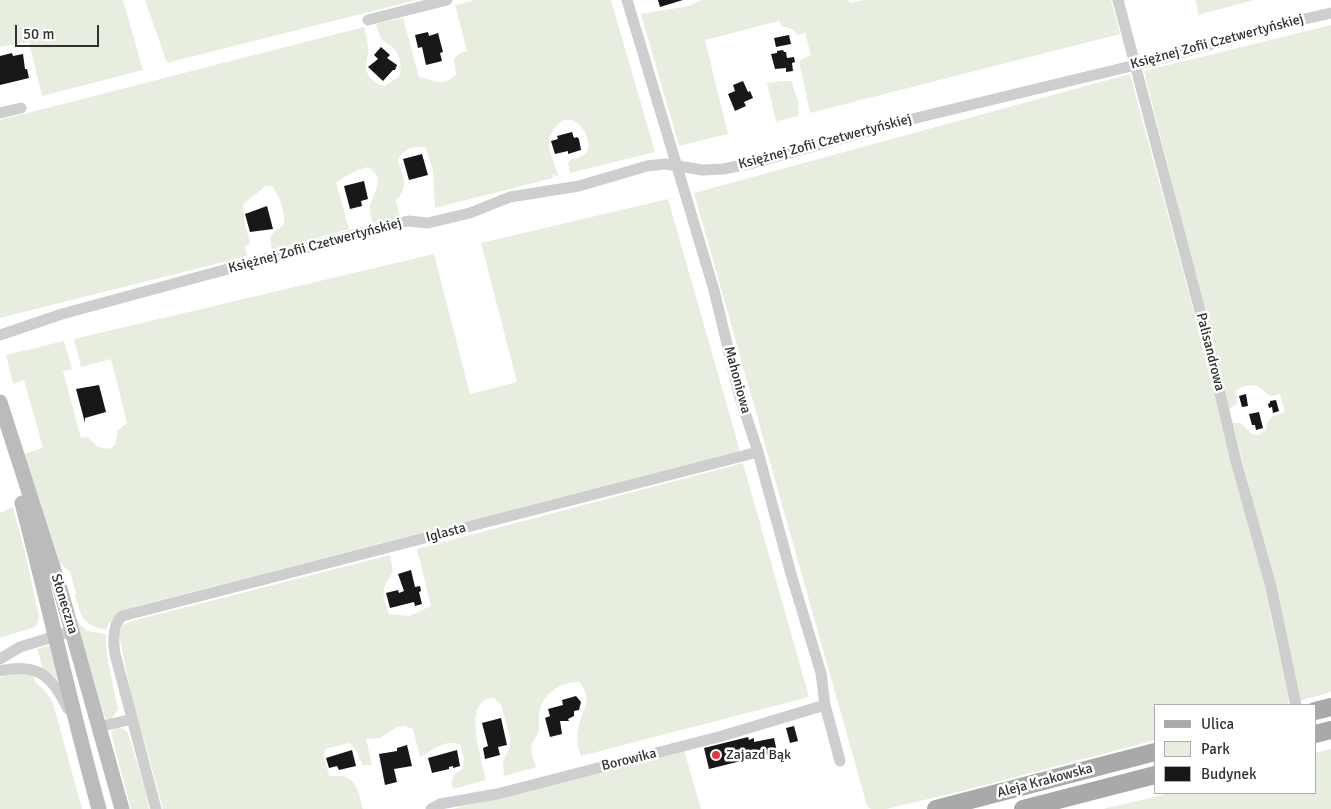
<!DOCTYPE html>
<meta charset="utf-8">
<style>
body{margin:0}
#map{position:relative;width:1331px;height:809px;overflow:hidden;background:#fff;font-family:Signika,sans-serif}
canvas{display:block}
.legend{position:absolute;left:1154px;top:704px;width:162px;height:90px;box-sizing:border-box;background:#fff;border:1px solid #adadad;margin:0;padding:6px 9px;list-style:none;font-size:15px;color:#313131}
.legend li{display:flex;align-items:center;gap:10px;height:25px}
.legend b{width:25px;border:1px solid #adadad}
.scale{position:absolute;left:15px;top:25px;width:84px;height:22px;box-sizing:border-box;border:2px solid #313131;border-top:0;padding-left:6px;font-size:15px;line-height:18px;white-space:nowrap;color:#313131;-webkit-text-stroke:4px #fff;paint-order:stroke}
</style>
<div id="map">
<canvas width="1331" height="809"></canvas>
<ul class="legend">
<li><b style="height:6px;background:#a9a9a9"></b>Ulica</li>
<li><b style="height:14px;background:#e7eddf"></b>Park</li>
<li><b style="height:14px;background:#181818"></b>Budynek</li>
</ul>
<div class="scale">50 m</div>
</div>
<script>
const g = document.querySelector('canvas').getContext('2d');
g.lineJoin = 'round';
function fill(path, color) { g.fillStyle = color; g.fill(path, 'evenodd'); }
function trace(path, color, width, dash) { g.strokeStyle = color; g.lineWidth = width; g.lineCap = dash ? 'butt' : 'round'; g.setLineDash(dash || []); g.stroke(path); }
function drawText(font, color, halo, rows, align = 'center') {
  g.font = font + ' Signika,sans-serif'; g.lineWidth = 5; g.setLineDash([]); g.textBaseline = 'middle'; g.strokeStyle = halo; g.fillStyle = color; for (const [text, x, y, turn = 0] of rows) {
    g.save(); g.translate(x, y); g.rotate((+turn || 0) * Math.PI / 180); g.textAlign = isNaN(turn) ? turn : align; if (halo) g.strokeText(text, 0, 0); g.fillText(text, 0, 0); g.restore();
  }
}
const green = new Path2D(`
 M0,0H123L143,70L42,96L29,42L0,47Z
 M145,0H416L167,63Z
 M475,0H611L655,152L570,173L568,163L570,160C575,158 581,158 585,154C598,142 572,102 555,128C552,133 549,137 549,142C549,154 556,165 558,176L552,175L553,178L435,208L433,171L426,148C415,145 404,149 398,159C402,176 410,186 396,200L400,217L373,223C371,218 370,213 370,207C373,191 387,179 368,167L355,171L336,182L349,229L272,250L270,237C273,232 279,229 284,224C285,211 280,197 272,186H266L243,204L245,226L250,241L249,245L245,246L247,256L0,318V120L364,27C366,35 368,43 368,51C368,56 366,62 366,67C366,77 375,83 384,86L399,77C403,65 400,52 389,44C384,41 386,44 382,40C379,35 378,30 376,24L403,18L419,77C434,79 443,89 456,74L454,59L458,54L467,51L455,5Z
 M701,0H848L850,3L863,0H1111L1120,34L810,113L800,66V60L811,55L805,33L798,35L792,29L782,26L779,21L705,40L728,134L679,146L641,14L689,6Z
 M1196,0H1254L1198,15Z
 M1331,25V692L1299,701L1272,579L1233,423H1241L1252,434L1258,435L1266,430C1268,415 1273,417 1285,412L1280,394C1276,395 1271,397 1268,395C1266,394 1264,390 1262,389C1255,382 1242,385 1236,391L1237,404L1229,409L1144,71Z
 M1130,74L1266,581L1271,617L1290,703L1282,705H1155V740L966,790L886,809H871L867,806L853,756L694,193Z
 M783,81H791L798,100L799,116L776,121L767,83Z
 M668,199L740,451L133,607L109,623L106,630C82,624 82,618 75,596L76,593L70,572L60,563L24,454L43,448L24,380L13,384L6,355L64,341L72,369L63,371L81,438L88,437L98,447L110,449L115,445L118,430L127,423L111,359L81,367L74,339L434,254L470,394L517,382L481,243Z
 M743,463L809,697L581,756C577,745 576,736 579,725C583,707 594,699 579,682C561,681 541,695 539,714C538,720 540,727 538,734C537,737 533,740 532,744C530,751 534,761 536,767L504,776L503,762L510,746V736L501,705L494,698C460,698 483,762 486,780L453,789C451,776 453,775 463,769L464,759L460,744C442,740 435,749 420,757L413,729L404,726L397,727L380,738L366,739L372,765H363C358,757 358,749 349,743L325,749L324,755L329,776C335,777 340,775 346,777C358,782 360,798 363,809H163L144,739L137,722L119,635L123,625L136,620L390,555L393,572C380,591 382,593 389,614L409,616L431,606L417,549Z
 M13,507L25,552L39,617L38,623L35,627L0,638V513Z
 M76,620L87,631L106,634V645L108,661L118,709L111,720L106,719L104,715Z
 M51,645L59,682L54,676L43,669L37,649Z
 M18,673L33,675L36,683L46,692L53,703L82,809H0V678L9,674Z
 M119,728L124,729L128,733L145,789L149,809H131L111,733L114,729Z
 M1331,749V809H1103L1171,793H1315V753Z
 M684,750L701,809H453Z`);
const building = new Path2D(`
 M658,0H683L660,7Z
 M428,32L429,36L438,33L443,52L440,53L442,61L426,65L422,47L418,48L415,35Z
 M789,35L791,44L776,47L774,38Z
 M381,47L390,55L387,58L397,65L395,70H393L383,81L368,67L378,59L374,55Z
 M783,50L784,52H786L787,58L794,57L795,62L792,63L793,71L786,72V68L775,69L771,54L777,53V51Z
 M12,53L13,56L23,54L25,69H27L29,78L0,85V56Z
 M743,81L748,92L750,91L753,98L744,102L746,106L735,111L728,94L735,91L733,85Z
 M572,132L574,138L577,137L579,139L581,150L568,154V151L555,154L551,141L558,139L557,136Z
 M422,154L428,175L409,180L403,159Z
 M364,181L368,199L361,201L362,206L350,209L344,186Z
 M267,206L273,229L250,232L245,214Z
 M99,385L106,412L85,418V423L76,389Z
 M1246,394L1248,406L1242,407L1239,396Z
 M1276,400L1279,411L1273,413L1272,407L1269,408L1268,404L1270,403V401Z
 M1259,412L1263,428L1256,430L1255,425H1252L1249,414Z
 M411,570L415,587L420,586L421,591L419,592L422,604L415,606L414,602L390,608L386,593L398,590L399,593L404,591L398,574Z
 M576,696L581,702L579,710L574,711V716L568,719L569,721H560L562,734L550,737L545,718L550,716L548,709L563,705L562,700Z
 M501,718L507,745L498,747L500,755L485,759L483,748L488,746L482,723Z
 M794,726L798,741L790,743L786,728Z
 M748,737L749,740L754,738V742L774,738L777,752L709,769L704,748Z
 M407,745L412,766L394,769L397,782L385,785L379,754L397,751V748Z
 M352,750L356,766L339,770L337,766L329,768L326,758Z
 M457,750L460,766L453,768V766L449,767V769L432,773L428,758Z`);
const street = new Path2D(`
 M627,0L714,290L739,394L758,452L791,574L821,673L825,705L840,761
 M1118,0L1205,330L1236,461L1271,587L1296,705
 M368,20L447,0
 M0,113L21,108
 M0,335L62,314L353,235L408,221L428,223L470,213L510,197L579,186L647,166L665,164L703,170L723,169L753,163L912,119L1152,61L1291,22L1331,13
 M0,659L20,647L72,631
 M0,671C38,662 53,677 68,709
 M99,727L132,719
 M156,809L115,654C113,641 112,625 122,616L758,452
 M431,809L440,804L497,794L722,736L825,705`);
const secondary = new Path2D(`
 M0,402L61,592L122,809
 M22,503C49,605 71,708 99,809`);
const primary = new Path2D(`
 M1315,711L1331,707
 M1315,734L1331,730
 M936,809L1155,752
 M1023,809L1155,775`);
const markers = [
 [716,755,5,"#e53641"]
];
const streetNames = [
 ["Księżnej Zofii Czetwertyńskiej",1217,42,-15],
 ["Księżnej Zofii Czetwertyńskiej",825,142,-15],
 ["Księżnej Zofii Czetwertyńskiej",315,246,-15],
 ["Palisandrowa",1210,352,76],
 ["Mahoniowa",737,380,75],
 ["Iglasta",446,533,-15],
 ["Słoneczna",64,604,73],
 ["Borowika",629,760,-14],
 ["Aleja Krakowska",1045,781,-15]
];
const poiNames = [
 ["Zajazd Bąk",726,755]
];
fill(green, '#e7eddf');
fill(building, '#181818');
trace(street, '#cecece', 11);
trace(secondary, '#bbb', 15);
trace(primary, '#a9a9a9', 18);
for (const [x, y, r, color] of markers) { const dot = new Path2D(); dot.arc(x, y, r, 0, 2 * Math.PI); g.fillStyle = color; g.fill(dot); trace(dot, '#fff', 2); }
drawText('14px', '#313131', '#fff', streetNames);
drawText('14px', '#313131', '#fff', poiNames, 'left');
</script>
